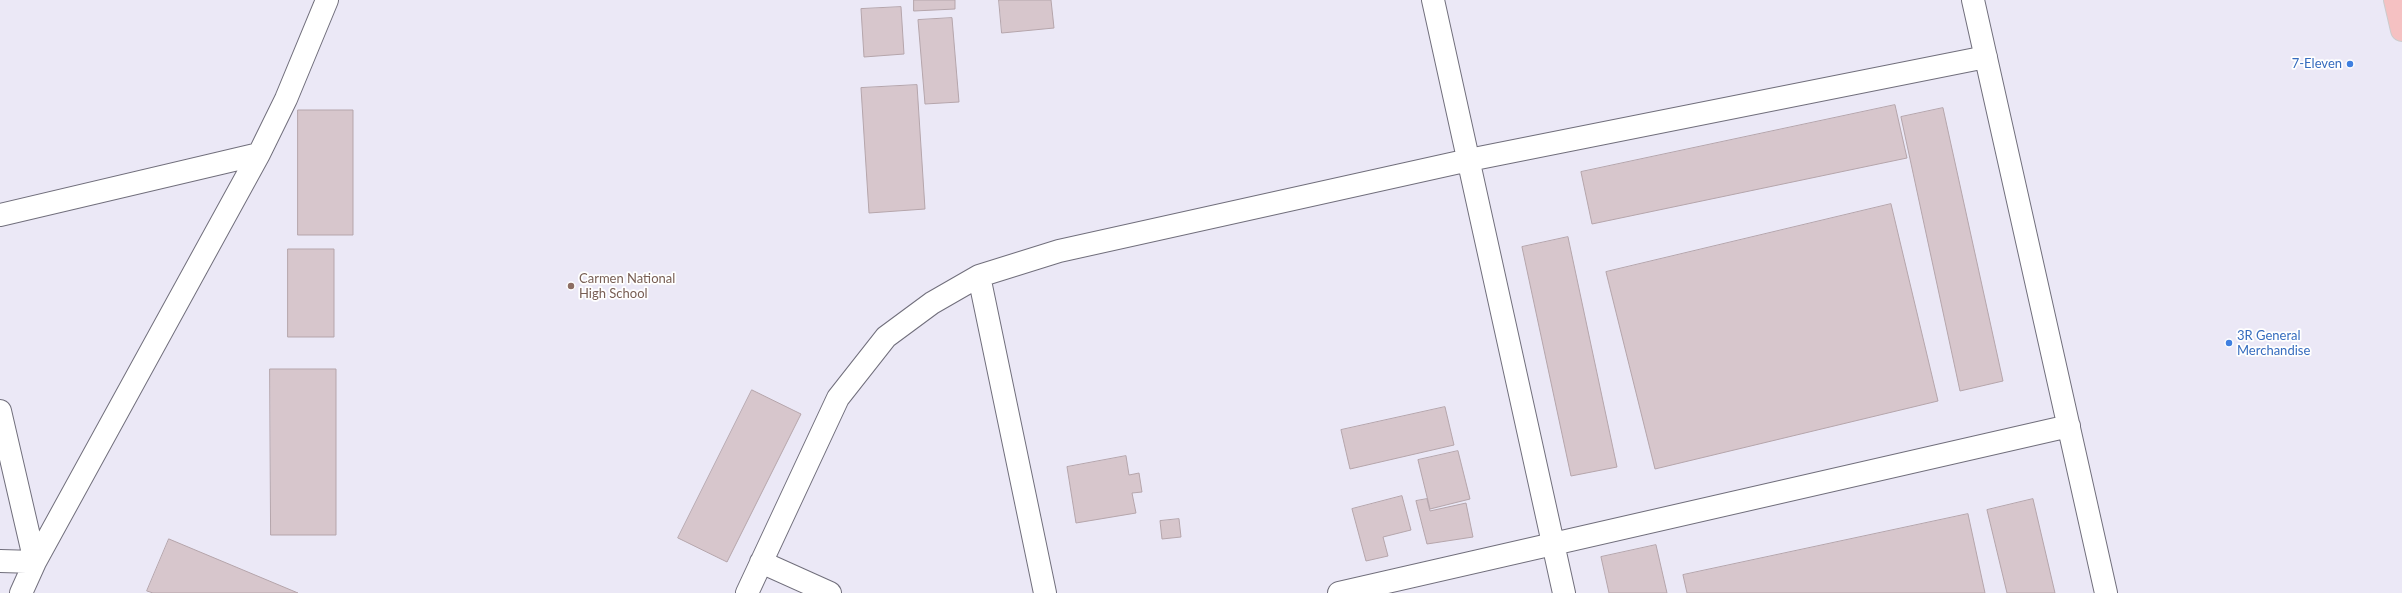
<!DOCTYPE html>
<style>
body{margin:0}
canvas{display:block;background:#ebe8f6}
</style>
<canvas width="2402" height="593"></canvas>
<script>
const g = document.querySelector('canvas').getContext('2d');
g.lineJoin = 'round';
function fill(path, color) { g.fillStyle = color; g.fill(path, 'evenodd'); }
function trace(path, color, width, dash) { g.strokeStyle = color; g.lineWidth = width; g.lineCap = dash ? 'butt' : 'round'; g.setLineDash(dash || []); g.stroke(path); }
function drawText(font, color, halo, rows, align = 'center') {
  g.font = font + ' Lato,sans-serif'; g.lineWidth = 3.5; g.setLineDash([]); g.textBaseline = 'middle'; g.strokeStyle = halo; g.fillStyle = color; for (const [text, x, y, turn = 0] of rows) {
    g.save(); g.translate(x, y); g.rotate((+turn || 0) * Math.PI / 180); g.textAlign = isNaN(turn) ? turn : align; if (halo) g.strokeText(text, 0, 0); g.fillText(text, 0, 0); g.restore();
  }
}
const building = new Path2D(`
 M914,0H955V9L914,11Z
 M999,0H1051L1054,28L1002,33Z
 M901,7L904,54L864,57L861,9Z
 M952,18L959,102L925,104L918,20Z
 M917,85L925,209L869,213L861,88Z
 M1895,105L1907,158L1592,224L1581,172Z
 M1943,108L2003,381L1960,391L1901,117Z
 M298,110H353V235H298Z
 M1891,204L1938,401L1655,469L1606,272Z
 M1568,237L1617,467L1571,476L1522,247Z
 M288,249H334V337H288Z
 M270,369H336V535H271Z
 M752,390L801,414L727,562L678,538Z
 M1445,407L1454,445L1350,469L1341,430Z
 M1458,451L1470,499L1430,509L1418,460Z
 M1126,456L1129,475L1139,473L1142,492L1132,493L1136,513L1076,523L1067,467Z
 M1402,496L1411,530L1383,537L1388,556L1366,561L1352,509Z
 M1427,499L1430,511L1466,503L1473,537L1427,544L1416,501Z
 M2033,499L2055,593H2007L1987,510Z
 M1968,514L1985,593H1687L1683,575Z
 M1179,519L1181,537L1162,539L1160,521Z
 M169,539L298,593H153L147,591Z
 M1656,545L1667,593H1609L1601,557Z`);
const minor = new Path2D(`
 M1433,0L1564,593
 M1973,0L2106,593
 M0,215L259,154
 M979,276L1045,593
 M0,411L35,562
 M0,561L35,562
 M761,562L830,593
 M21,593L35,562L259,154L286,99L327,0
 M747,593L838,398L886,337L932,303L979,276L1059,251L1469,160L1986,57
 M1339,593L2069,426`);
const highway = new Path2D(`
 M2395,0L2402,30`);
const markers = [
 [2350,64,4,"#3f7fe0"],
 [571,286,4,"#8d6e63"],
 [2229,343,4,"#3f7fe0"]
];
const shopNames = [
 ["7-Eleven",2342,64],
 ["3R General",2237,336,"left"],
 ["Merchandise",2237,351,"left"]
];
const educationNames = [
 ["Carmen National",579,279],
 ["High School",579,294]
];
fill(building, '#d7c6cc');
trace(building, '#b5a5ab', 1);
trace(minor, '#716f7c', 24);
trace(highway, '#cccccd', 24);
trace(minor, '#fff', 22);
trace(highway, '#f5c1c2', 22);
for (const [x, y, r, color] of markers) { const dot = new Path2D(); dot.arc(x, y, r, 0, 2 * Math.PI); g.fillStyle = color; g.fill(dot); trace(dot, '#fff', 1.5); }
drawText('13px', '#366cbe', '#fff', shopNames, 'right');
drawText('13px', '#785e54', '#fff', educationNames, 'left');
</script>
